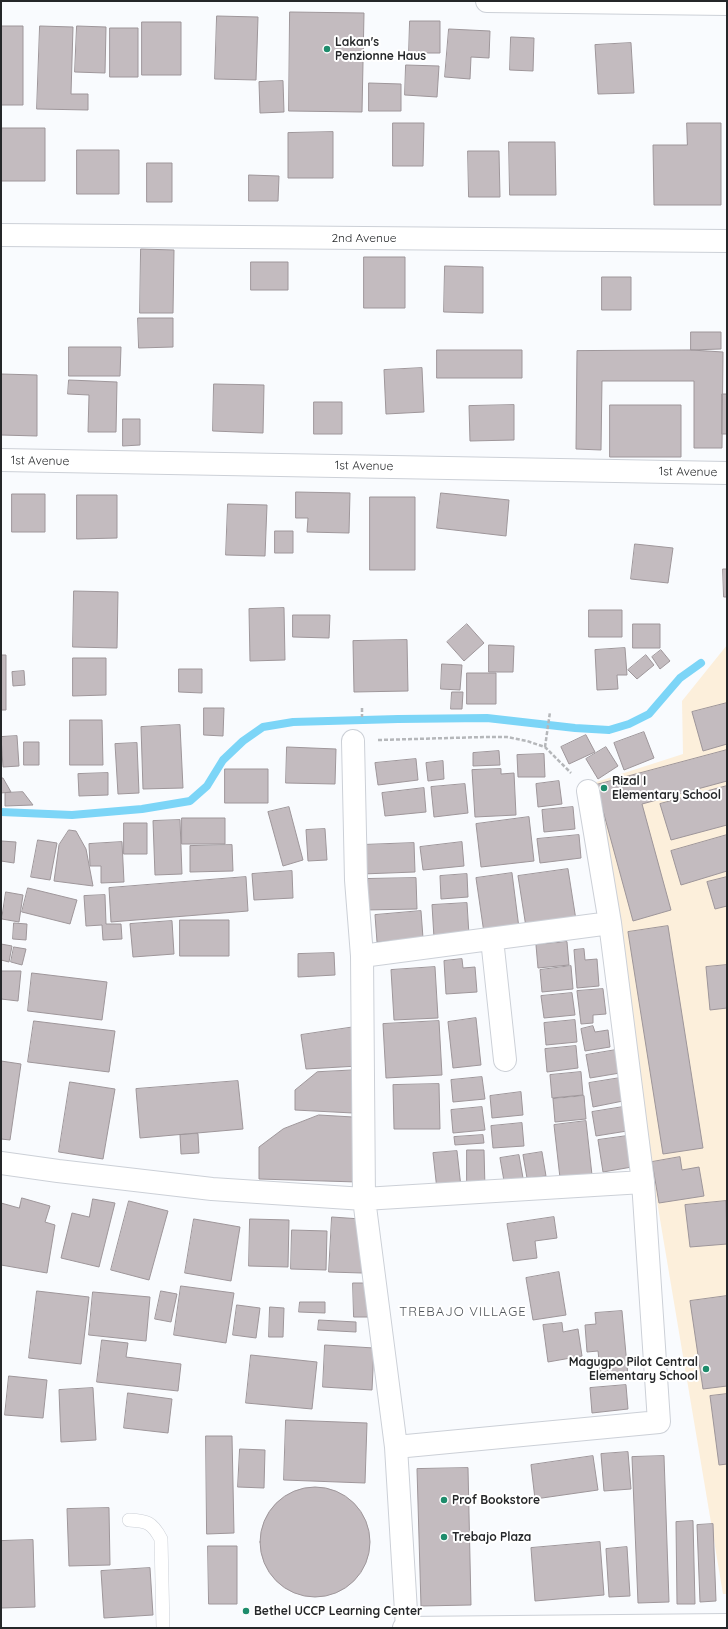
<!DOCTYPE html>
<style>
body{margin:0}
#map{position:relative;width:728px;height:1629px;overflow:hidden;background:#f9fbfe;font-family:Quicksand,sans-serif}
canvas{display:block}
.frame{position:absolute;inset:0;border:2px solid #252729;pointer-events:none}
</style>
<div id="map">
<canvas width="728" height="1629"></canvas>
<div class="frame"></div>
</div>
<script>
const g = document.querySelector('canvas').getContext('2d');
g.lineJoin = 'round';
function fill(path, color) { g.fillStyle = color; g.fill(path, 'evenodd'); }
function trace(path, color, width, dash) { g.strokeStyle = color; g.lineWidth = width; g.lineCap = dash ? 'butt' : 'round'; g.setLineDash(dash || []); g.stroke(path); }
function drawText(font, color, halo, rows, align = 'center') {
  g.font = font + ' Quicksand,sans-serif'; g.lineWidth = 4; g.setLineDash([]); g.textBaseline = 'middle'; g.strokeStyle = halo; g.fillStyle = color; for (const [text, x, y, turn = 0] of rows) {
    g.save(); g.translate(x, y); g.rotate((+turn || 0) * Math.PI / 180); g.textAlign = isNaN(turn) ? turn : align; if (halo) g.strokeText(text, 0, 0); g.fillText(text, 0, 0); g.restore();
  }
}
const education = new Path2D(`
 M727,645V1594H723L587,785L683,754L682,701Z`);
const stream = new Path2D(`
 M1,812L72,815L142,809L190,801L207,786L223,760L243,741L263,727L293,722L398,719L487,718L575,728L609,730L629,724L649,714L680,678L701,663`);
const building = new Path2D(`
 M290,12L364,13L362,112L289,111Z
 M217,16L258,17L256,80L215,79Z
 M410,21H440V53H409Z
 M142,22H181V75H142Z
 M1,26H23V105H1Z
 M40,26L73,27L71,94H88V110L37,109Z
 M77,26L106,27L105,73L75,72Z
 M110,28H138V77H110Z
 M449,29L490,31L489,58L471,57L470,79L445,77Z
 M511,37L534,38L533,71L510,70Z
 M631,43L634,93L598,94L595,45Z
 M406,65L439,66L437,97L405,95Z
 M283,81L284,112L260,113L259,82Z
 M369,83L401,84V111H369Z
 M393,123H424L423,166H393Z
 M687,123H721V205H654L653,145H687Z
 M2,128H45V181H1Z
 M333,132V178H288V133Z
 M509,142H555L556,195H510Z
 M77,150H119V194H77Z
 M468,151H499L500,197H469Z
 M147,163H172V202H147Z
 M249,175L279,176L278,201H249Z
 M141,249L174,250L173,313H140Z
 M364,257H405V308H364Z
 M251,262H288V290H251Z
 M445,266L483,267V313L444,312Z
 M602,277H631V310H602Z
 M138,318H173V347L139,348Z
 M691,332H721V349L691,350Z
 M69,347H121L120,376H69Z
 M437,350H522V378H437Z
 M691,350L723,352L722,448H694V381H602L601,450L576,449L577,351Z
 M422,368L424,412L386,414L384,370Z
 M1,374L37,375V436L1,435Z
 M69,380L117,382L116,432H88L89,395L68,394Z
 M214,384L264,385L263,433L213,431Z
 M722,394H727V434H722Z
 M314,402H342V434H314Z
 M514,405V440L470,441L469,406Z
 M610,405H681V457H610Z
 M123,419H140V445L123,446Z
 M296,492L350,493L349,533L307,532L308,518H296Z
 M441,493L509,500L506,536L437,528Z
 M12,494H45V532H12Z
 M77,495H117V538L77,539Z
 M370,497H415V570H370Z
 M228,504L267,505L265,556L226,555Z
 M275,531H293V553H275Z
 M635,544L673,548L668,583L631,579Z
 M723,569H727V597H724Z
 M74,591L118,592L117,648L73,647Z
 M284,608L285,660L250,661L249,609Z
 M589,610H622V637H589Z
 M293,615H330L329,638L293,637Z
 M467,624L484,643L464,661L447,642Z
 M633,624H660V648H633Z
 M407,640L408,691L354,692L353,641Z
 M489,645L514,646L513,672H489Z
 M625,648L627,675H617L618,689L597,690L595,650Z
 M661,650L670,661L660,669L652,657Z
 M1,655H6V710H1Z
 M646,655L654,665L637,679L628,670Z
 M73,658H106V695L73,696Z
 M442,664L462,665L460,690L441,689Z
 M179,669H202V693L179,692Z
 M24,671L25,685L13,686L12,672Z
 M467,673H496V704H467Z
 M452,692H463L462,709H451Z
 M727,703V744L703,751L692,712Z
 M204,708H224L223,736L204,735Z
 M70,720H102L103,765H70Z
 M180,725L183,788L143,789L141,727Z
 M644,732L654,758L624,770L614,743Z
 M586,735L595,752L569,764L561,747Z
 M17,736L19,766L3,767L1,737Z
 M24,742H39V765H24Z
 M137,743L139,793L118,794L115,744Z
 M287,747L336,749L335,784L286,783Z
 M606,747L618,766L598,779L586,759Z
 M727,750V781L642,804L671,910L633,921L596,785Z
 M499,751L500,765L473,766V753Z
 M544,754L545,777H518L517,755Z
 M416,759L418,780L378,785L375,763Z
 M443,761L444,779L428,781L426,763Z
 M225,769H268V803H225Z
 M501,769V774L514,773L516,815L475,817L472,770Z
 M108,773V795L79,796L78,774Z
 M1,778H3L11,792L1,793Z
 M559,781L562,804L538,807L536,784Z
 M465,784L468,813L434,817L431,787Z
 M727,786V825L671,840L660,804Z
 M424,788L426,812L385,816L382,793Z
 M23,792L33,805L5,806V793Z
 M289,807L303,860L283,866L268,812Z
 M573,807L575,829L544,832L542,810Z
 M529,817L534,861L481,867L476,824Z
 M182,818H225V844H182Z
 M180,820L182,874L155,875L153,821Z
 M124,823H147V854H124Z
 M325,829L327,860L308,861L306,830Z
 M69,830L76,831L86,849L93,886L54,881L59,845Z
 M579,835L581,858L540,863L537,839Z
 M727,835V871L681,885L671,851Z
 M38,840L57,843L50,880L31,877Z
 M1,841L16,842L14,863L1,861Z
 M122,842L124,882L101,883V866H90L89,844Z
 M462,842L464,866L423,870L420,847Z
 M414,843L415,872L362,874L361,845Z
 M232,845L233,871L190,872V846Z
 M568,869L576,920L526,927L518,876Z
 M292,871L293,898L254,900L252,874Z
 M512,873L519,928L484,933L476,878Z
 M467,874L468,897L441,899L440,876Z
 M246,877L248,911L111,922L109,888Z
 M727,877V906L715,909L707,882Z
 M416,878L417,909L365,910L364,879Z
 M28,888L77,900L70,924L22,912Z
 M6,892L23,895L19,922L2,919Z
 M105,895L106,924H121L122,939L103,940L102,925L86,926L84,896Z
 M467,903L469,935L434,938L432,905Z
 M421,911L423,938L377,942L375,915Z
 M180,920H229V956H180Z
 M172,921L174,954L133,957L130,924Z
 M14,923L27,924L26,940L13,939Z
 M668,926L703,1148L663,1154L628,932Z
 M567,942L569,965L538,968L536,945Z
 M1,944L12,946L9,962L1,960Z
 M14,947L26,949L22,965L11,962Z
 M584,949L585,960L597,959L599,986L577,988L574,950Z
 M334,953L335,975L298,977V954Z
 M462,959L463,968L475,967L477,992L446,994L444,961Z
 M727,965V1008L710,1010L706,967Z
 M571,966L573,989L542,992L540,970Z
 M435,967L438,1018L394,1020L391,970Z
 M1,971H21L18,1001L1,999Z
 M32,973L107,982L102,1020L28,1011Z
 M603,989L606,1014L593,1015V1023L581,1024L577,991Z
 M572,993L575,1015L544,1018L541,996Z
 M476,1018L481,1065L453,1068L448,1022Z
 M575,1020L577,1042L546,1045L544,1023Z
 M34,1021L115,1031L109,1072L28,1062Z
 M439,1021L442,1075L386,1078L383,1024Z
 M593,1026L595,1032L608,1030L610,1047L585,1051L581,1029Z
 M355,1027L358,1066L306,1069L301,1035Z
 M576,1046L578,1068L547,1072L545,1049Z
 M616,1050L620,1073L590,1078L586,1055Z
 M1,1061L21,1064L10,1140L1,1139Z
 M359,1070L353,1113L295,1110V1090L317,1072Z
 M581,1072L583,1095L552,1098L550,1075Z
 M482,1077L485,1099L453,1102L451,1080Z
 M620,1078L623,1101L593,1107L589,1083Z
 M238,1081L243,1129L140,1138L136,1089Z
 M70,1082L115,1089L103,1159L59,1152Z
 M439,1084L440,1129H394L393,1085Z
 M521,1092L523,1115L492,1118L490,1096Z
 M584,1096L586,1119L555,1122L553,1099Z
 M482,1107L485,1130L453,1133L451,1110Z
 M623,1107L627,1131L596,1136L592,1112Z
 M319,1115L353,1117L357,1182L259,1179V1147L283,1129Z
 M586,1121L592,1175L560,1178L554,1125Z
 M522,1123L524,1146L493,1148L491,1126Z
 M198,1134L199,1153L181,1154L180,1135Z
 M483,1135L484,1143L455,1145L454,1137Z
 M627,1136L632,1167L603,1172L598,1140Z
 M467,1150H484L485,1188H467Z
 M457,1151L461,1187L437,1190L433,1153Z
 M542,1152L546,1176L527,1178L523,1155Z
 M519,1155L523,1178L504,1181L500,1158Z
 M680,1157L682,1170L699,1167L704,1196L659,1203L652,1162Z
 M22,1198L50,1206L45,1222L55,1225L47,1273L1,1265V1203L19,1208Z
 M93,1199L115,1203L99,1267L61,1258L72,1213L89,1217Z
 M129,1201L168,1211L149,1280L111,1270Z
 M726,1201L727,1244L690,1247L685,1205Z
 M332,1217L361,1219L362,1273L329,1272Z
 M554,1217L557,1238L535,1241L537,1258L513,1261L507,1224Z
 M194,1219L240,1227L231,1281L185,1273Z
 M250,1219L289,1220L288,1267L249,1266Z
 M292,1230L327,1231L326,1270L291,1269Z
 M559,1272L566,1315L533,1320L526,1278Z
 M353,1283H370L371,1317H354Z
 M181,1286L234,1293L226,1343L174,1335Z
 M37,1291L89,1297L81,1364L29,1358Z
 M161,1291L177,1294L171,1322L155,1319Z
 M93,1292L150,1297L146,1341L89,1335Z
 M727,1296V1386L703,1389L690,1301Z
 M300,1302H325V1313L299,1312Z
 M237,1305L260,1308L256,1338L233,1335Z
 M270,1307L284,1308L283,1337H269Z
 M622,1311L628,1376L601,1379L598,1351L587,1352L585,1325L596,1324L595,1313Z
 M319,1320L356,1322V1332L318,1330Z
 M562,1323L563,1332L578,1329L582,1356L548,1362L543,1325Z
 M102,1340L128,1343L126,1357L181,1364L178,1391L97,1382Z
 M325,1345L374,1348L372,1390L323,1387Z
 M251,1355L317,1362L312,1409L246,1403Z
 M9,1376L47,1380L43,1418L5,1415Z
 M626,1385L628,1409L592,1413L590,1388Z
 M93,1388L96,1440L61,1442L59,1390Z
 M128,1393L172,1399L168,1433L124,1428Z
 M727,1394V1464L719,1465L710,1396Z
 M286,1420L367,1423L365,1483L284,1480Z
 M206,1436H232L234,1533L207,1534Z
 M240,1449L265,1450L264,1488L238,1487Z
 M628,1452L631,1489L604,1491L601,1454Z
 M593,1456L598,1490L535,1499L531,1465Z
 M664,1456L669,1602L638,1603L632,1457Z
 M468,1468L471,1605L421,1606L417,1469Z
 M260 1542a55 55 0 1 1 110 0a55 55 0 1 1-110 0Z
 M109,1508L110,1565L69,1566L67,1509Z
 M693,1521L695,1604H677L676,1522Z
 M713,1524L716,1601L700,1602L697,1525Z
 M33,1540L35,1607L1,1608V1541Z
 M600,1542L604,1595L535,1601L531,1548Z
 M208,1546H237V1604H209Z
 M627,1547L630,1596L609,1597L606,1549Z
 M150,1568L153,1615L104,1618L101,1571Z`);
const path = new Path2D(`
 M362,708V717
 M378,740L485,737H507L527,741L545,747L571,773
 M545,747L550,712`);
const lane = new Path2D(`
 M129,1520C147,1521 152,1522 161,1539L163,1628`);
const street = new Path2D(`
 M1,235L727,241
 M1,460L727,473
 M353,741L356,880L362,956L364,1199L396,1447L407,1628
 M492,939L505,1060
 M362,956L610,923
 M1,1163L58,1171L212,1189L364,1199L643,1182
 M396,1447L659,1422L643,1182L610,923L588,791`);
const secondary = new Path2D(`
 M487,1L727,4
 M404,1628L727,1625`);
const markers = [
 [327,49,4,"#1e8c6c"],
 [604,788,4,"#1e8c6c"],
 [706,1369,4,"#1e8c6c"],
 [444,1500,4,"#1e8c6c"],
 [444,1537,4,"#1e8c6c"],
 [246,1611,4,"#1e8c6c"]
];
const poiNames = [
 ["Lakan's",335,42],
 ["Penzionne Haus",335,56],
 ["Rizal I",612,781],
 ["Elementary School",612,795],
 ["Magugpo Pilot Central",698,1362,"right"],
 ["Elementary School",698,1376,"right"],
 ["Prof Bookstore",452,1500],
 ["Trebajo Plaza",452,1537],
 ["Bethel UCCP Learning Center",254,1611]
];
const streetNames = [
 ["2nd Avenue",364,238],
 ["1st Avenue",40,461,1],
 ["1st Avenue",364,466,1],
 ["1st Avenue",688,472,1]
];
const neighbourhoodNames = [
 ["TREBAJO VILLAGE",463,1312]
];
fill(education, '#fcefdb');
trace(stream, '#7cd5f7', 8);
fill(building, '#c3bbbf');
trace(building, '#9e969a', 1);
trace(lane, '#ccd0d7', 14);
trace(street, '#ccd0d7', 24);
trace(secondary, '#ccd0d7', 24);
trace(path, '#b5b7ba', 2.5, [4, 2]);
trace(lane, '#fff', 13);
trace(street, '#fff', 22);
trace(secondary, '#fff', 22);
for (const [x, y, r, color] of markers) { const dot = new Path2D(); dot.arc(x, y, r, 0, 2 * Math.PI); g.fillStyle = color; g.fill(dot); trace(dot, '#fff', 1.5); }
drawText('bold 12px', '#252729', '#fff', poiNames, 'left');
drawText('12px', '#252729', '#fff', streetNames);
g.letterSpacing = '1px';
drawText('13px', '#52565b', '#fff', neighbourhoodNames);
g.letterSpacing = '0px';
</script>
